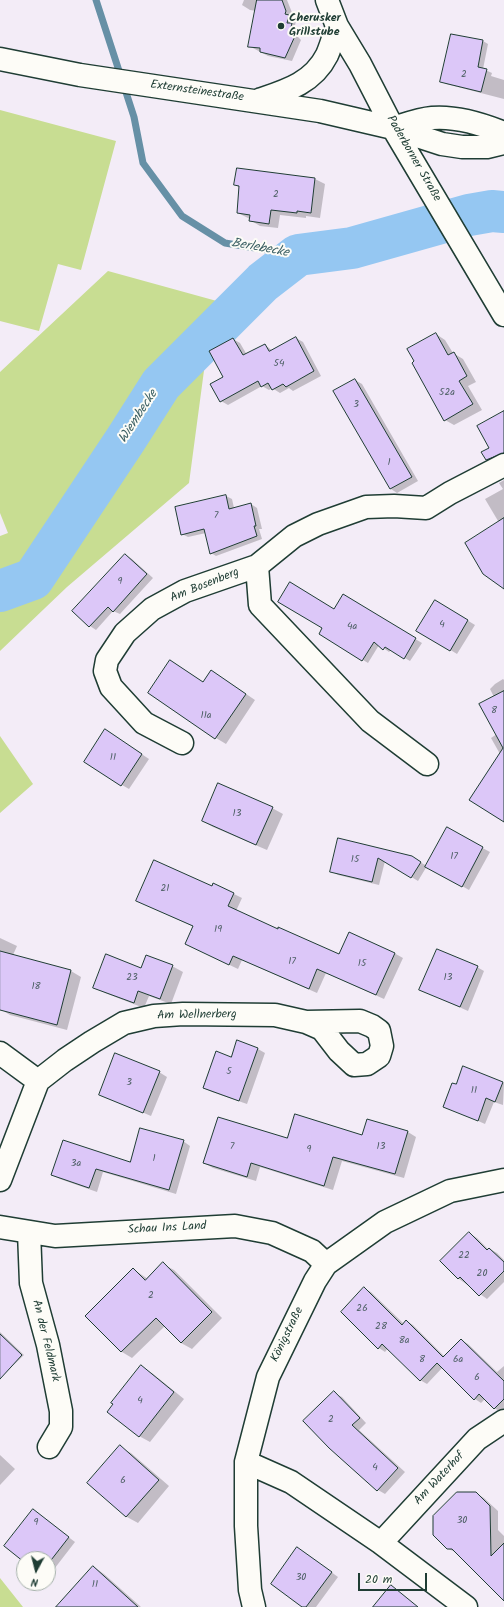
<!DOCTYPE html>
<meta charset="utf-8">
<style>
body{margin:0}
#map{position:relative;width:504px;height:1607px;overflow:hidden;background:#f3ecf7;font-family:Kalam,sans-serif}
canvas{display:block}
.north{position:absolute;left:16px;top:1551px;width:40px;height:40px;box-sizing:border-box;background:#fdfcf7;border:1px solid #a4b0a9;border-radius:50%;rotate:187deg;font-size:11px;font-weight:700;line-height:16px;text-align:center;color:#1f3d34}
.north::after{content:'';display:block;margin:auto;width:14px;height:18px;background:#1f3d34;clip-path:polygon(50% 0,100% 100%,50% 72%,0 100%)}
.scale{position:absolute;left:358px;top:1573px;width:69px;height:18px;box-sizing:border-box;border:2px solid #1f3d34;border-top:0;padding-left:5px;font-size:12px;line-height:14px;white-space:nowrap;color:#1f3d34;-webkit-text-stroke:3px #fdfcf7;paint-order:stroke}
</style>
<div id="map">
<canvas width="504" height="1607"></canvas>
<div class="north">N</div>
<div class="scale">20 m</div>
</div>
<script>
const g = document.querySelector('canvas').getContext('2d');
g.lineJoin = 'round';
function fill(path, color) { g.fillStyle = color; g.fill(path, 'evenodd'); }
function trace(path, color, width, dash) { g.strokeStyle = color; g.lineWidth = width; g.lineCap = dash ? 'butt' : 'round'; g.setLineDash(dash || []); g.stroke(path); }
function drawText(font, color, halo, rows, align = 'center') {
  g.font = font + ' Kalam,sans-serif'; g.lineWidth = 4; g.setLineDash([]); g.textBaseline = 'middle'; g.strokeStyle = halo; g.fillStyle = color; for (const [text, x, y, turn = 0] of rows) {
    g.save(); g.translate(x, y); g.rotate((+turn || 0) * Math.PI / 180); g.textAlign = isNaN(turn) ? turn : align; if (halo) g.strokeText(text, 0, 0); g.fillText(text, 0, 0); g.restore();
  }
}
const green = new Path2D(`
 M0,110L116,141L81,270L58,264L39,331L0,321Z
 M108,271L253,311L207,348L189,483L67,587L0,651V536L8,533L0,513V372Z
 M0,736L33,784L0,813Z
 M0,1578L23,1607H0Z`);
const shadow = new Path2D(`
 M244,0H287L293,15L292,19L296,20L295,26L299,29L297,36L301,40L292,61L268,56L249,46L256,11L250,10L242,5Z
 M452,35L483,41L488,44L483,69L492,73L491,76L504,80V99L446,84L441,81Z
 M237,169L315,179L325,184L320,218L306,216V218L280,215L278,228L260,226L250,220V219L238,213L239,187L235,185Z
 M436,334L445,340L453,353L463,359L476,382L468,386L482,410L454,425L445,420Z
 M296,338L303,342L321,376L293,391L289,388L280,393L272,388L269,390L262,386L228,405L221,401L233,339L240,343L247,355L265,345L273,351Z
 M355,380L362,384L418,481L397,493L391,489L335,392Z
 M504,412V459L494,464L486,460Z
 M504,480V531L485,499L503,489L499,483Z
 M226,496L232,499L234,508L251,504L257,508L262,529H259L262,539L216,556L211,553L206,533L188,537L182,534Z
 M126,555L132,559L153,578L120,614L113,611L96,630L90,626L73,611Z
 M343,596L422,643L410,661L391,650L389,652L379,645L368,663L320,634Z
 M436,601L475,625L457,654L418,630Z
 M170,661L203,682L221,677L255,700L226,744L216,738Z
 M503,679L504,680V821L500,754L491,738L497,734L494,697L490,689L495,684Z
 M113,735L149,759L129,789L122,785Z
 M272,808L283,814L267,850L213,827L203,821Z
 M447,829L490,852L469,890L427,866L418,881L385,861L379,885L338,875L331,871L339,840L411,857L427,866Z
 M212,888L234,894L242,898L236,911L278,930L340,955L394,953L403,958L384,999L326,973L317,993L242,960L238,969L194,948V927L146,905Z
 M0,938L17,946L13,955L71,971L81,977L67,1030L10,1015L0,1009Z
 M172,966L183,972L171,1004L149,996L144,1008L105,993L94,987L142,969Z
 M477,967L484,971L468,1011L421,990Z
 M258,1049L265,1053L247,1104L212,1092L204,1088L231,1058Z
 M159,1072L167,1077L151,1116L100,1094Z
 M503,1083H504L503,1105L494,1102L485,1124L444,1106Z
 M408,1132L416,1137L404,1178L342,1161L333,1190L260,1167L256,1181L213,1168L204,1163L288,1140L363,1136Z
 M183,1141L190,1146L176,1194L103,1172L97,1192L60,1179L52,1175L131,1163Z
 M469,1233L477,1238L489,1250L490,1249L497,1253L504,1260V1282L487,1299L459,1279L441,1261Z
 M163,1264L174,1270L222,1318L192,1349L181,1343L165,1326L132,1358L122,1352L86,1316L133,1269L148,1279Z
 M365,1289L371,1292L404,1324L407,1321L413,1325L445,1357L461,1340L468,1344L497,1372L504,1366V1409L501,1412L494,1408L485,1399L481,1403L475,1399L443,1367L427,1384L420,1380L388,1348L385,1352L379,1348Z
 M0,1332L24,1355L0,1378Z
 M141,1367L152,1373L184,1399L150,1442L139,1436Z
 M334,1393L342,1397L366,1423L359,1430L405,1472L385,1494L378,1490Z
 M120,1447L131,1453L169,1486L138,1523L127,1517L88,1483Z
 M0,1455L15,1469L0,1485Z
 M476,1493L484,1498L498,1511V1530L504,1536V1599L458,1553L448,1549Z
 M33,1510L75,1542L48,1577V1559H24V1560L5,1546Z
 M305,1553L338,1577L316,1607H304Z
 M94,1567L104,1574L141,1607H61Z`);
const stream = new Path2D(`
 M96,0L134,117L143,163L182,216L225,243L298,255`);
const river = new Path2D(`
 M0,591L33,579L126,439L161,384L263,282L298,255L352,248L469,215L492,211L504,212`);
const building = new Path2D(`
 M257,0H282L286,11L285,14L289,15L287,23H292L290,31L295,36L285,58L260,52V48L248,47Z
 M451,34L483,40L478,67L487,69L481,92L440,82Z
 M237,168L315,178L311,213L297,211V213L271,210L269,224L249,221L250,215L237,213L239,186L234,185Z
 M436,333L448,355L454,352L467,376L459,381L473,404L444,421L412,363L414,361L407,349Z
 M296,337L314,371L286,387L283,384L272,390L268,383L261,387L258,381L220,402L210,384L223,377L209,351L233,338L243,355L265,344L269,351Z
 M355,379L412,477L390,489L333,391Z
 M504,411V453L486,460L481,452L489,448L477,426Z
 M226,495L229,509L251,503L256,526H254L257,536L210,554L204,529L181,535L175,507Z
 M504,518V589L483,574L465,543Z
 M125,554L147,574L113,612L108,607L89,627L72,611Z
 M290,582L334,609L343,594L416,638L404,659L385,647L383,650L374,642L362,661L319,634L322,628L278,602Z
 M435,600L468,620L450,651L416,631Z
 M170,660L203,682L211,670L246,694L215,739L148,693Z
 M504,691V822L469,800L503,748L479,704Z
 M105,729L142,754L121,786L84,762Z
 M218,783L273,807L256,845L202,821Z
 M447,827L483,847L462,887L425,867Z
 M338,838L412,856L421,862L411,878L378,858L372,882L330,872Z
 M154,860L212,886L213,883L234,893L228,906L278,929V927L339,954L349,932L395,953L376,995L317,969L309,989L233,956L229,965L185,944L193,926L136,901Z
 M437,949L478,966L460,1007L419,990Z
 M0,951L71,970L57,1025L0,1010Z
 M106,954L141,968L146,955L173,965L160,999L138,991L134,1003L93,988Z
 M237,1040L258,1048L239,1101L203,1088L216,1051L231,1057Z
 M115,1053L160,1071L143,1113L99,1095Z
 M463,1066L503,1082L495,1102L486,1098L478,1121L443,1107L452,1083L456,1084Z
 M295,1114L362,1135L367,1119L408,1131L395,1174L333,1157L324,1186L251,1163L247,1177L203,1163L218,1117L287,1138Z
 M140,1128L184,1140L169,1190L96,1169L89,1188L51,1175L63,1140L130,1162Z
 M469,1232L487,1250L489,1248L504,1262V1271L479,1296L460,1277L458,1279L440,1261Z
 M163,1262L212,1312L181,1343L156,1318L121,1352L85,1316L133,1268L145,1280Z
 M364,1287L402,1325L406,1320L443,1357L461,1339L504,1381V1399L494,1409L479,1394L474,1400L437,1363L420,1381L382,1344L378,1349L341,1312Z
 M0,1334L22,1355L0,1379Z
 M141,1365L174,1392L139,1437L107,1412L113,1404L111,1403Z
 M334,1391L360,1418L352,1425L398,1468L377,1491L329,1448L303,1421Z
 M120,1445L159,1480L126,1517L87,1483Z
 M457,1492H476L490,1506L491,1556L504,1543V1601L452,1549H447L433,1535V1516Z
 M33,1509L69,1537L48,1564V1559H24V1562L4,1546Z
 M297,1547L332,1572L306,1607H302L271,1584Z
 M93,1566L138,1607H56Z
 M391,1585L418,1607H373Z`);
const street = new Path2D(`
 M257,566L260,605L370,721L427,764
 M182,743L144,723L111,687L105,671L107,660L125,633L152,609L185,591L257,566L294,536L318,524L366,507L394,506L426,508L450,493L504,465
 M0,1053L38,1081L0,1180
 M38,1081L65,1060L92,1042L124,1023L154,1016L183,1014L275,1015L306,1022L360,1021L372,1026L379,1031L382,1046L379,1056L367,1064L354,1065L339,1051L322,1029L306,1022
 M0,1227L55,1236L235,1226L272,1233L312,1251L326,1264
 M29,1232L31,1283L48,1345L61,1411V1427L49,1447
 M246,1462L291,1482L381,1543L466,1607
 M381,1543L477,1439L504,1421
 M254,1607L250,1590L246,1526V1462L268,1377L315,1281L326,1264L385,1222L450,1191L504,1180`);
const secondary = new Path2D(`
 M327,0L337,26L360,64L393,128L504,315
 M0,59L80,75L320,111L393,128L442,144L462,147H487L504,143
 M259,100C286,91 313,83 327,55C331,46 334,35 337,26
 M393,128C406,124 420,119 432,118C456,116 482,124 504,133`);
const markers = [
 [281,26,4,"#1f3d34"]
];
const numberNames = [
 ["2",464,75],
 ["2",276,195],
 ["54",279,364],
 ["52a",447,393],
 ["3",356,405],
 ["1",389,463],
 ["7",216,516],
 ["9",120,582],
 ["4",442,625],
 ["4a",352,627],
 ["8",494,711],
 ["11a",206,716],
 ["11",113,758],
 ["13",237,814],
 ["17",454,857],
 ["15",355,860],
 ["21",165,889],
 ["19",218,930],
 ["17",292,962],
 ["15",362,964],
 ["23",132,978],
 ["13",448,978],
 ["18",36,987],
 ["5",229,1072],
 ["3",129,1083],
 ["11",474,1091],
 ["7",232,1147],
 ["13",381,1147],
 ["9",309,1150],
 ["1",154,1159],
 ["3a",76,1164],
 ["22",464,1256],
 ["20",482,1274],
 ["2",151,1296],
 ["26",362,1309],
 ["28",381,1327],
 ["8a",404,1341],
 ["8",422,1360],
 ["6a",458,1360],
 ["6",477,1378],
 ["4",140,1401],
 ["2",331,1420],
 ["4",375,1468],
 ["6",123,1481],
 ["30",462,1521],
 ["9",36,1523],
 ["30",301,1578],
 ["11",95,1585]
];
const poiNames = [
 ["Cherusker",289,19],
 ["Grillstube",289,33]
];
const streetNames = [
 ["Externsteinestraße",197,92,8],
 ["Paderborner Straße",413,159,60],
 ["Am Bosenberg",205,586,-22],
 ["Am Wellnerberg",197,1016,-1],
 ["Schau Ins Land",167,1229,-3],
 ["Königstraße",288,1335,-64],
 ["An der Feldmark",45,1341,76],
 ["Am Waterhof",440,1479,-47]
];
const waterNames = [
 ["Berlebecke",260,249,10],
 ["Wiembecke",139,417,-57]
];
fill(green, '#c8dd92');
fill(shadow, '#0003');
trace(stream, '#6690a6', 7);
trace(river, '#95c7f2', 42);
fill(building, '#dcc7f8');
trace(building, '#1f3d34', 1);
trace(street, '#1f3d34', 25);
trace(secondary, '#1f3d34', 25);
trace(street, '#fdfcf7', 22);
trace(secondary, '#fdfcf7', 22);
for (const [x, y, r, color] of markers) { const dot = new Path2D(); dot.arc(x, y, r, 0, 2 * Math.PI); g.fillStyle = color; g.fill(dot); trace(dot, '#fdfcf7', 1.5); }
drawText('10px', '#4e6065', null, numberNames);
drawText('bold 12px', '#1f3d34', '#fdfcf7', poiNames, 'left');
drawText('12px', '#1f3d34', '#fdfcf7', streetNames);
drawText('italic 13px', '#3c6064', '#fdfcf7', waterNames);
</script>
